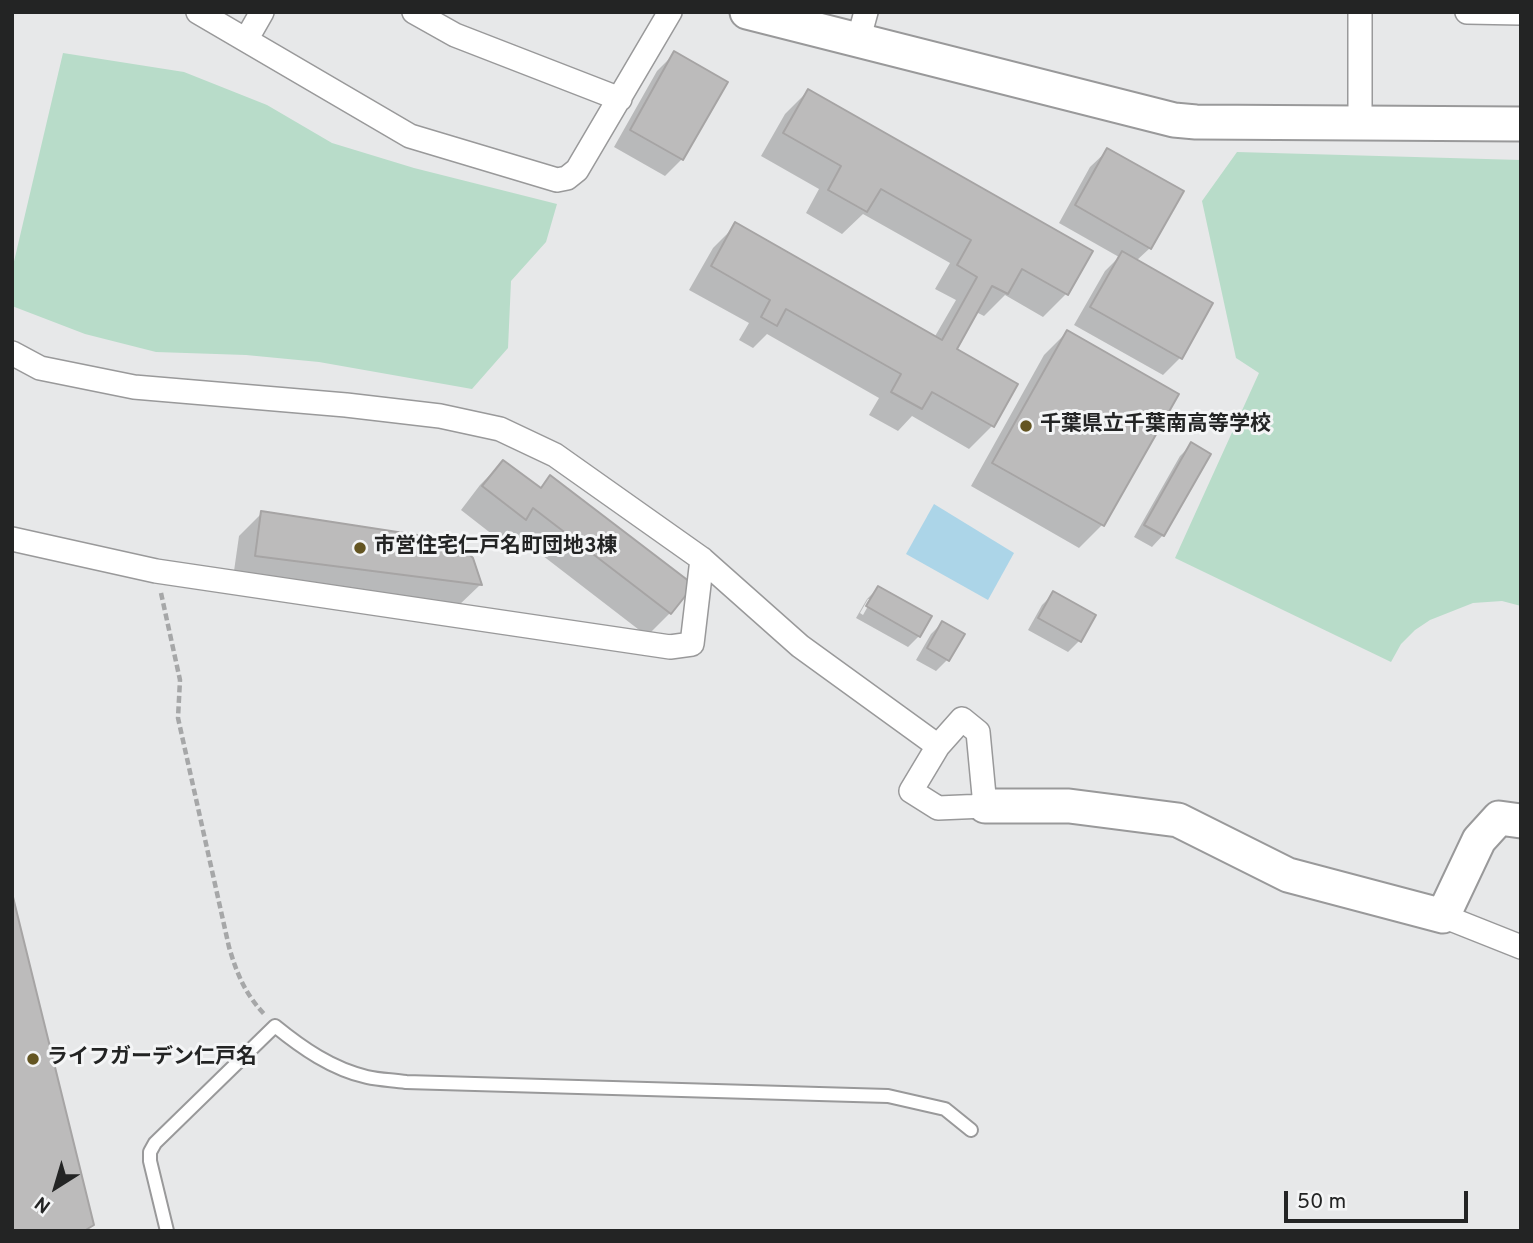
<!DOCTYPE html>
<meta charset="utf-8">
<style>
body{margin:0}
#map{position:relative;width:1533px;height:1243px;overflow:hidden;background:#e7e8e9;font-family:Overpass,sans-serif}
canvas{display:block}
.frame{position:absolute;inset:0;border:14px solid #232424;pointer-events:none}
.north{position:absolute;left:21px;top:1152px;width:70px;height:70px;-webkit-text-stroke:5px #f4f5f6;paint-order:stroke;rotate:217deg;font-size:19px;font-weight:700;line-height:28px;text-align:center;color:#232424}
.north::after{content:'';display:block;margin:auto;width:24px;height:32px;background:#232424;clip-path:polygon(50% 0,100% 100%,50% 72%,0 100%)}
.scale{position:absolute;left:1284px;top:1191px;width:184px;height:32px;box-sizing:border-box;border:4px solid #232424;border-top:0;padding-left:9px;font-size:21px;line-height:24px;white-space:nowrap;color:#232424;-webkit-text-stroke:5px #f4f5f6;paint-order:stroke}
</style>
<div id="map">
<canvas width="1533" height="1243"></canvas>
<div class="frame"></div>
<div class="north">N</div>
<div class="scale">50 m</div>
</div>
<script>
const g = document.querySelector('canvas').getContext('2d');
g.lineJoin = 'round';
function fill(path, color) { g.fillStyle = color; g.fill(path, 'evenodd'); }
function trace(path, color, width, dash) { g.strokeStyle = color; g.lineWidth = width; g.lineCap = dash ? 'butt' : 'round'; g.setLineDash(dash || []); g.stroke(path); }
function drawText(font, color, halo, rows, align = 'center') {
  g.font = font + ' Overpass,"Noto Sans JP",sans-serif'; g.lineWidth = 6; g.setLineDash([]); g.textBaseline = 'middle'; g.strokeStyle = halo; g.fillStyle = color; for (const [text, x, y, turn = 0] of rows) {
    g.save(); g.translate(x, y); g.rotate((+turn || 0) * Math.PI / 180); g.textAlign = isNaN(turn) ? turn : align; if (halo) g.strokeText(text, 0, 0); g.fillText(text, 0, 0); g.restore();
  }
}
const green = new Path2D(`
 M63,53L184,72L267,105L332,143L414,168L557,204L546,242L511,281L508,348L472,389L319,362L246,355L156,352L85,334L12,306V270Z
 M1237,152L1521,160V606L1502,601L1473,603L1430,620L1415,630L1401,644L1391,662L1175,558L1259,373L1236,358L1202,201Z`);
const water = new Path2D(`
 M934,504L1014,553L988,600L906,554Z`);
const shadow = new Path2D(`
 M674,54L682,159L665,176L614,147L657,71Z
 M808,91L1066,294L1043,317L1005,295L984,316L976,312L954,349L992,426L969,449L912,416L898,431L869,415L879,398L767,334L753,348L739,340L749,323L689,290L713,248L736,225L934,338L956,300L935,289L950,263L863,214L842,234L806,213L819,189L761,156L785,114Z
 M1108,150L1150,248L1136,261L1180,358L1163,375L1074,325L1105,271L1119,257L1059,223L1090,167Z
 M1067,332L1102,525L1079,548L971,486L1044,355Z
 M1192,444L1163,535L1152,547L1134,537L1180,456Z
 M503,462L539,489L550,477L670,613L647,636L512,532L502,542L461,510L480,485Z
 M262,513L471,559L480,585L457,607L233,578L239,536Z
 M878,588L919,636L908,647L856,618L867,599ZM868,599H872L863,615L860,613Z
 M1053,594L1079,641L1068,652L1028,630L1042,605Z
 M942,623L947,660L936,671L916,660L931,634Z`);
const building = new Path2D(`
 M674,51L728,82L683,160L630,130Z
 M808,89L1093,251L1068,295L1022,269L1008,294L992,286L957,349L1018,384L994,427L932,392L922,409L891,392L901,374L786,309L777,326L761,317L770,300L711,266L735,222L942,340L977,277L957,265L971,240L881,189L867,212L828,190L841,166L783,133Z
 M1107,148L1184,191L1151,249L1075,205Z
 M1122,251L1213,303L1182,359L1090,307Z
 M1067,330L1179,394L1104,526L992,463Z
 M1191,442L1211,454L1164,536L1144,525Z
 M503,460L541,488L550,475L694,585L671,614L533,508L526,520L482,486Z
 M261,511L456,541L473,558L482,585L255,556Z
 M878,586L932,616L920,637L866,606Z
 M1053,591L1096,615L1081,642L1038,618Z
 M942,621L965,634L949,661L927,648Z
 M12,893L94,1225L84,1231H12Z`);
const path = new Path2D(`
 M161,593L180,680L178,718L229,947C237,974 245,994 265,1015`);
const lane = new Path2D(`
 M167,1231L150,1161V1152L155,1143L275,1026C302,1048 332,1069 367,1077C380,1080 393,1080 406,1082L888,1096L945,1109L971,1130`);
const street = new Path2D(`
 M198,12L410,136L557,180L567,178L577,170L670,12
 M414,12L455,35L620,99
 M1360,12V123
 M1467,12L1521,13
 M246,40L262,12
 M858,41L866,12
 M12,353L40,368L134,387L346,405L440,416L500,429L555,455L702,559L800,646L938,746
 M12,539L156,571L670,647L692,644L702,559
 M962,719L978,732L985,806L938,808L911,791L938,746Z
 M1443,916L1521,947`);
const secondary = new Path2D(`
 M747,12L1174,120L1196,122L1521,124
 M985,806H1069L1178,820L1288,875L1443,916L1479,840L1499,818L1521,821`);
const markers = [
 [1026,426,7,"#645522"],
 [360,548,7,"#645522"],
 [33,1059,7,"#645522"]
];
const poiNames = [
 ["千葉県立千葉南高等学校",1040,426],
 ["市営住宅仁戸名町団地3棟",374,548],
 ["ライフガーデン仁戸名",47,1059]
];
fill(green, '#b8dcc9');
fill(water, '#acd5e8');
fill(shadow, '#0003');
fill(building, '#bcbbbb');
trace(building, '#a6a4a4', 2);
trace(lane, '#99999a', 16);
trace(street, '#99999a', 26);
trace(secondary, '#99999a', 37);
trace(path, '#a6a7a8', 4.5, [7, 3.5]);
trace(lane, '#fff', 12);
trace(street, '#fff', 23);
trace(secondary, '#fff', 33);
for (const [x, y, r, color] of markers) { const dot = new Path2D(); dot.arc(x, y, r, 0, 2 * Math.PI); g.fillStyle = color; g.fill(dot); trace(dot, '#f4f5f6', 2.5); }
drawText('bold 21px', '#232424', '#f4f5f6', poiNames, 'left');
</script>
